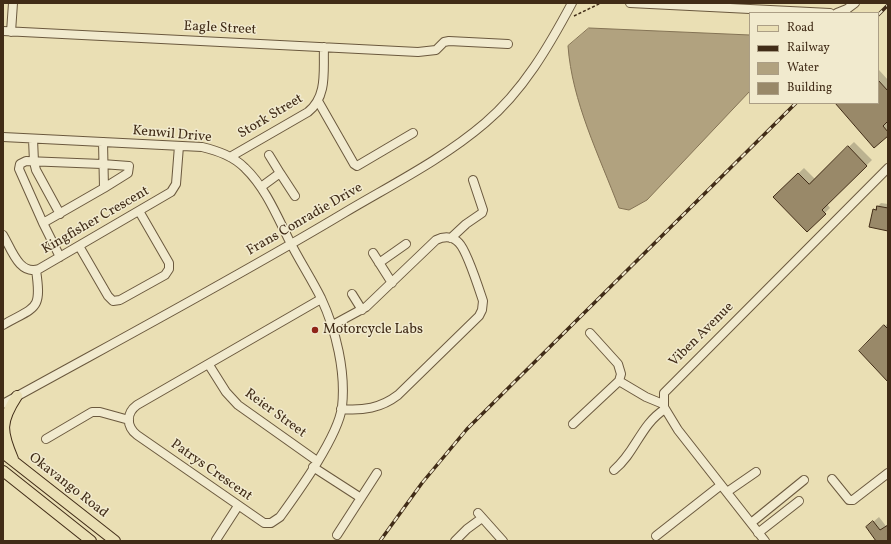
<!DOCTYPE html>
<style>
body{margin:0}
#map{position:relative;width:891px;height:544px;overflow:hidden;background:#eadfb4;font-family:Vollkorn,serif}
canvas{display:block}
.frame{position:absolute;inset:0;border:4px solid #412c17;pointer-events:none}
.legend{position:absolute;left:749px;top:12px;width:130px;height:92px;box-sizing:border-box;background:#f1eace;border:1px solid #ab9e85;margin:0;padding:5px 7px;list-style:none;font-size:12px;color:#412c17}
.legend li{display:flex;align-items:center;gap:8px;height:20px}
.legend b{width:20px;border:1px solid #ab9e85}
</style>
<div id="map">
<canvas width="891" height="544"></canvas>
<div class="frame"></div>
<ul class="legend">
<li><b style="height:5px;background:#eadfb4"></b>Road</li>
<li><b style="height:5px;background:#412c17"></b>Railway</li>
<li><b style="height:11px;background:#b1a27f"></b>Water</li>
<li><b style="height:11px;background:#998969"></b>Building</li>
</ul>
</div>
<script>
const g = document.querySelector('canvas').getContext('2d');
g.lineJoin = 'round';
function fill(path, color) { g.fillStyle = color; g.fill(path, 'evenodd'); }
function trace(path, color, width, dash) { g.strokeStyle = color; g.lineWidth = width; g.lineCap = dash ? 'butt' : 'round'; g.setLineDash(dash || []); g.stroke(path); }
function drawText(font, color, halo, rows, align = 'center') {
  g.font = font + ' Vollkorn,serif'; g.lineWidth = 3; g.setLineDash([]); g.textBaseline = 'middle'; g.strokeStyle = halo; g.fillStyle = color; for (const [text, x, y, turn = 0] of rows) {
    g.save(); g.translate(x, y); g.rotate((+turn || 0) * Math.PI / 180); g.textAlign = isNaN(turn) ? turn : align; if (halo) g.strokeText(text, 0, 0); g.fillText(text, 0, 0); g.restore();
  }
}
const water = new Path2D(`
 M589,28L750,35V91L647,200L629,210L619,208C599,155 572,102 568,46Z`);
const shadow = new Path2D(`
 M879,70L888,80V135L836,103H878Z
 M854,142L872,160L827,204L830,208L807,230L774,197L804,168L815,179Z
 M881,203L888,204V230L874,210Z
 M888,323V380L860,351Z
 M879,517L886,526L888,524V541H877L867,527Z`);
const building = new Path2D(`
 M878,80L888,91V121L883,126L888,132V136L874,148L835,103H878Z
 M848,146L867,166L822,210L826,214L807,232L773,197L798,173L809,184Z
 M877,206L888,208V231L869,227L873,209L876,210Z
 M884,325L888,329V382L859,351Z
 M873,521L880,530L888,525V541H876L866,527Z`);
const path = new Path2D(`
 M574,16L601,3`);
const minor = new Path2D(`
 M630,3L830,13
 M837,13L847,9L855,3
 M3,31L418,52L436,50L444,42L449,41L508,44
 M11,32L13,3
 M318,101L354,164L357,166L413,133
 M3,137L202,147C218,151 233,156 245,168C265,187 277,216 289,240C299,260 311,278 321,298C336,330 346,372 342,407C338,437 298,492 280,517L271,523H264L137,435C126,426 126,413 137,405L321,299
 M33,139L34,162L36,170L60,214
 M269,155L280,173
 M230,157L308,112C328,96 323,70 324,47
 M261,187L280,173L295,196
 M43,223L104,188L103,142
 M3,235C11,248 19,276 39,269L171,192L176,184L179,146
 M451,238L466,224L482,213L483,210L473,180
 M79,246L108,296L113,301L120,300L165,275L169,269V263L139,211
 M373,253L392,283
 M60,257L43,223L19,169L20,164L26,161L102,164L129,166L128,173L104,188
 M379,263L406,244
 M352,294L362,310
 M3,325C36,306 42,311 36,270
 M331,326L366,307L436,240C444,236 453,236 459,243C467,251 479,289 483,301L482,310L479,316L398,395C381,408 363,411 341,409
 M590,333L618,364L621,374L619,381
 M209,365L226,392L238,405L317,461
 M3,404C117,341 232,280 344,213C391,185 443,159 485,123C523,91 549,46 572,3
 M573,424L619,381L646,397L663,404
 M46,439L92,412H100L129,420
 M313,467L361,498
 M614,470C636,452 640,425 665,409
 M832,479L849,500H853L888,473
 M727,492L756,472
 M478,513L503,541
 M751,523L804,480
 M758,533L799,501
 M337,535L377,473
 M656,536L721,485
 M216,540L238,506
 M455,541L467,529L482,518
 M765,541L678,430L664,407V393L888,168`);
const major = new Path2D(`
 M3,453L115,541
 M13,459C1,431 0,422 17,396
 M3,471L91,541`);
const rail = new Path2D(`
 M878,15L888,5
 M380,541L422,483L467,429L796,103`);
const markers = [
 [315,330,4,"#8f2418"]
];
const streetNames = [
 ["Eagle Street",220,29,3],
 ["Stork Street",271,117,-31],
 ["Kenwil Drive",172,135,5],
 ["Frans Conradie Drive",305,220,-30],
 ["Kingfisher Crescent",96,221,-30],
 ["Viben Avenue",702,335,-45],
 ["Reier Street",275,414,36],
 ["Patrys Crescent",211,471,35],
 ["Okavango Road",68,486,38]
];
const poiNames = [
 ["Motorcycle Labs",323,330]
];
fill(water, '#b1a27f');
trace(water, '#847355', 1);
fill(shadow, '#0003');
fill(building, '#998969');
trace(building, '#412c17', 1);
trace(minor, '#6b593e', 10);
trace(major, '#412c17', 12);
trace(path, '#412c17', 1.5, [3, 2]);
trace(minor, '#f1eace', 8);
trace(major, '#eadfb4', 10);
trace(rail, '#412c17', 3.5);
trace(rail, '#f1eace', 2, [6]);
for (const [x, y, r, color] of markers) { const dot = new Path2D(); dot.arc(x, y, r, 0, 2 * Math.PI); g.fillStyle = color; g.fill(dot); trace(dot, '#f1eace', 1.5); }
drawText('14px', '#412c17', '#f1eace', streetNames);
drawText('14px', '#412c17', '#f1eace', poiNames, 'left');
</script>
